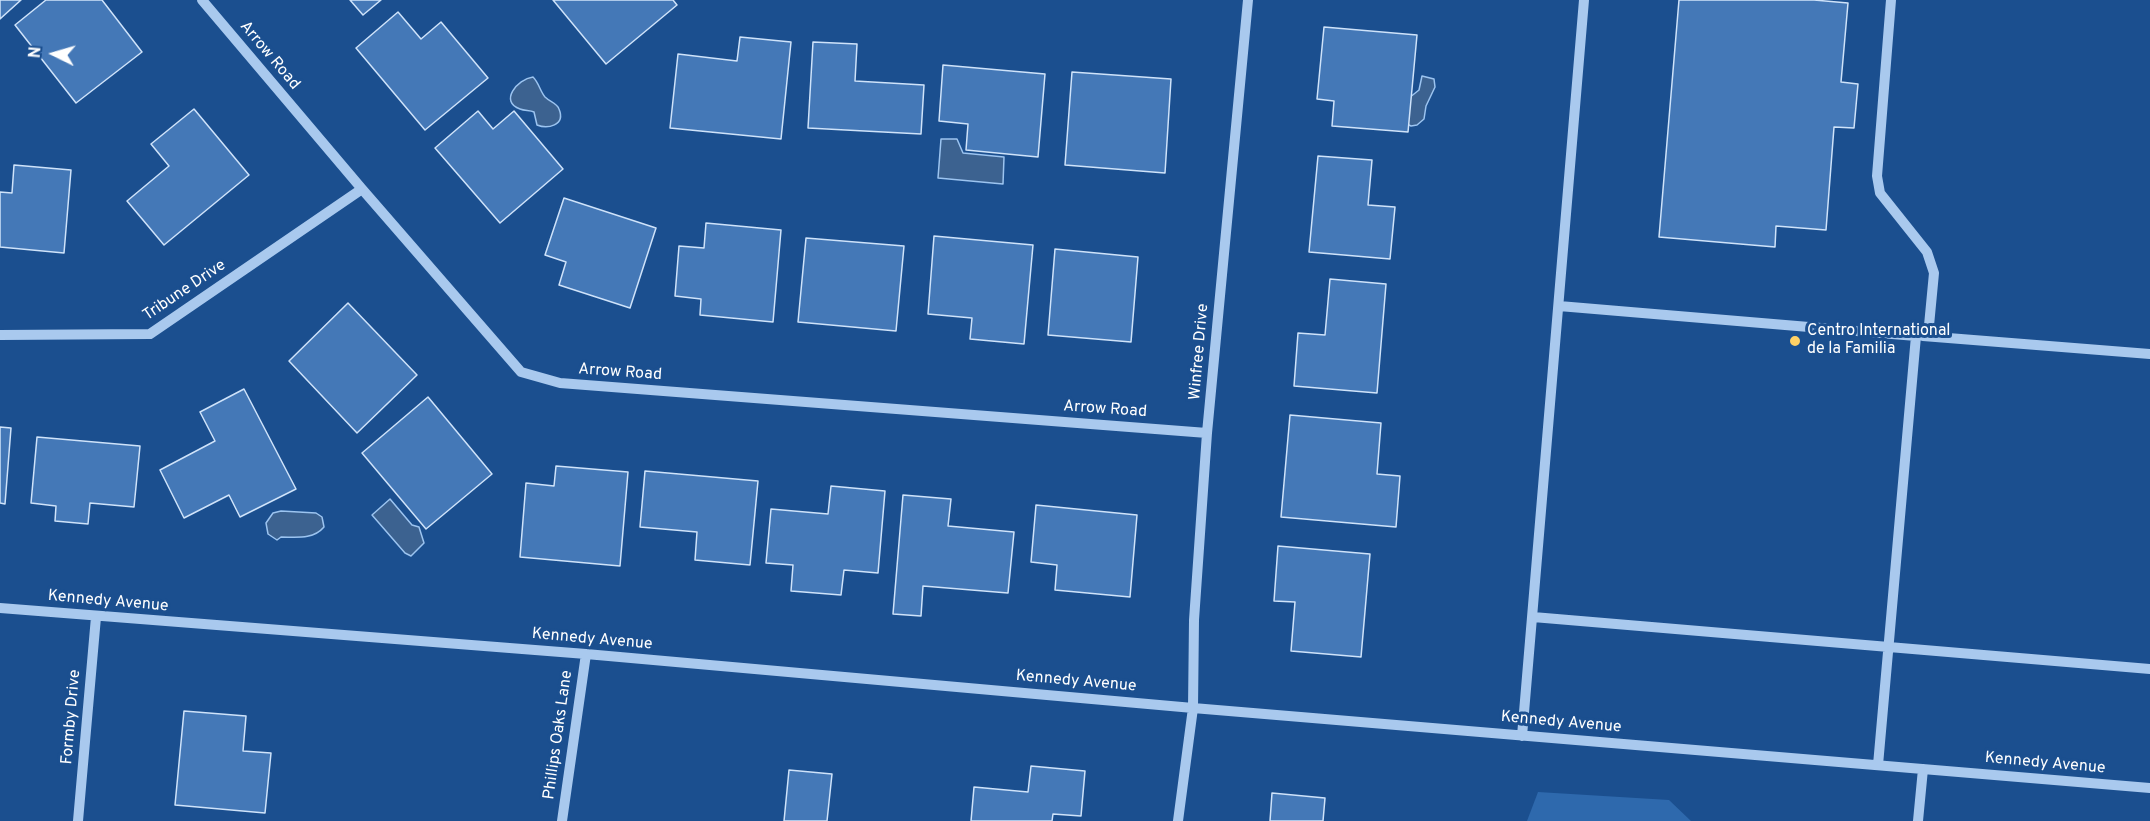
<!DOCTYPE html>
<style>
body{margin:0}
#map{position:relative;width:2150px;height:821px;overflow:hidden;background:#1b4f8f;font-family:Overpass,sans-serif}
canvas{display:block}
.north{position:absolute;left:24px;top:24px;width:60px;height:60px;-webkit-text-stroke:4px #1b4f8f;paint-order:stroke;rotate:275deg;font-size:16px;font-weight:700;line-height:24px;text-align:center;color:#fff}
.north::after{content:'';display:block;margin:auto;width:21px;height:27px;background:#fff;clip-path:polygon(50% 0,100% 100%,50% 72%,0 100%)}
</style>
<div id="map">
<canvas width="2150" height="821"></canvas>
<div class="north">N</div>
</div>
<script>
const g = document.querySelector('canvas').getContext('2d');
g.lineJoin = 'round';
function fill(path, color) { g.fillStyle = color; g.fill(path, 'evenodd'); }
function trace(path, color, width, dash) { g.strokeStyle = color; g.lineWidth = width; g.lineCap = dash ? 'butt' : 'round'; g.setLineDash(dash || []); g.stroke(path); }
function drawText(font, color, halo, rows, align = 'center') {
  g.font = font + ' Overpass,sans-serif'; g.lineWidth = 6; g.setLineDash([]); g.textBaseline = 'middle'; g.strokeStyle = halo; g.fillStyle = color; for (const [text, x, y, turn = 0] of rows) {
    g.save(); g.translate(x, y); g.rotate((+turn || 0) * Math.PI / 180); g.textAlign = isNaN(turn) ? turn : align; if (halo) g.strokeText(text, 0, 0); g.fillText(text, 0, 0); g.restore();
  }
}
const green = new Path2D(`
 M1538,792L1669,800L1691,821H1527Z`);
const water = new Path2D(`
 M1422,76L1434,79L1435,87L1426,106L1424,119L1417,125L1411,126L1405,123L1404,102L1419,90Z
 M533,77C539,83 540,91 545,97C550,102 557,103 559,109C566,126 547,129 537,125L534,112C530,110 525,111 520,109C499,102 517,79 533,77Z
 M941,139H957L963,153L1004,157L1003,184L938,178Z
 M390,499L412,525L419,527L424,543L411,556L405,553L372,515Z
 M281,511L316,513L322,517L324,527C313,540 296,537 281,537L277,540L268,534L266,523L273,513Z`);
const building = new Path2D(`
 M0,0H21L0,19Z
 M46,0H102L142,52L76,103L15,25Z
 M350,0H381L363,15Z
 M553,0H673L677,5L606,64Z
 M1679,0H1814L1848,3L1841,82L1858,84L1854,128L1834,127L1826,230L1776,226L1775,247L1659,237Z
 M398,12L421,39L441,22L488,78L425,130L356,48Z
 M1324,27L1417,35L1408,132L1332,126L1334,101L1317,99Z
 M740,37L791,42L781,139L670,128L678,54L737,61Z
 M813,42L857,44L855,81L924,85L921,134L808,128Z
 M943,65L1045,74L1038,157L966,150L968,124L939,121Z
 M1072,72L1171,79L1165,173L1065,165Z
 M194,109L249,175L164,245L127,201L169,166L151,144Z
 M478,111L493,129L514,111L563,169L500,223L435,148Z
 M1318,156L1372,160L1368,205L1395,207L1390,259L1309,252Z
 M14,165L71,170L64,253L0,247V192L12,193Z
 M564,198L656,228L630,308L559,285L566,262L545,255Z
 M706,223L781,230L773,322L700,315L701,299L675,296L679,246L704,248Z
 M934,236L1033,245L1024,344L970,339L972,318L928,314Z
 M806,238L904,246L896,331L798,322Z
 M1055,249L1138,257L1131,342L1048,335Z
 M1330,279L1386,284L1377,393L1294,386L1298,333L1325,335Z
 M348,303L417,375L357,433L289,361Z
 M244,389L296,489L240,517L229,495L184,518L160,470L215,441L200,412Z
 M428,397L492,474L426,529L362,453Z
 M1290,415L1381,423L1377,474L1400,476L1396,527L1281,517Z
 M0,427L11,428L5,504L0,503Z
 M37,437L140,446L134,507L90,503L88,524L55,521L56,506L31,503Z
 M556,466L628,472L620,566L520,557L526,483L554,486Z
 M645,471L758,481L750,565L695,560L697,532L640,527Z
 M831,486L885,491L878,573L844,570L841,595L791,591L793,565L766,563L771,509L828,514Z
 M903,495L951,499L948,526L1014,532L1008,593L923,586L921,616L893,614Z
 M1036,505L1137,515L1130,597L1055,590L1057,565L1031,562Z
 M1278,546L1370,554L1361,657L1291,651L1295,602L1274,601Z
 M184,711L246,716L243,751L271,753L265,813L175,805Z
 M1031,766L1085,771L1081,816L1053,814L1052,821H971L974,787L1028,792Z
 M789,770L832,774L827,821H784Z
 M1272,793L1325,798L1323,821H1270Z`);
const minor = new Path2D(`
 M202,0L362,189L521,372L560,383L1207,433
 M1891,0L1877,176L1880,193L1927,252L1934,273L1928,336
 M1559,306L1916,336L1878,765
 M0,335L150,334L362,189
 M1923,336L2150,354
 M0,608L586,654L1193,708L2150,788
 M1533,617L2150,669
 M1522,736L1584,0
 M78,821L96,617
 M562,821L586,654
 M1178,821L1193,708L1194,620L1207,433L1248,0
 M1918,821L1923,769`);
const markers = [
 [1795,341,6,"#ffd166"]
];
const streetNames = [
 ["Arrow Road",269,56,50],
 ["Tribune Drive",185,291,-34],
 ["Winfree Drive",1200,352,-85],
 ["Arrow Road",620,373,4],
 ["Arrow Road",1105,410,4],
 ["Kennedy Avenue",108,602,5],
 ["Kennedy Avenue",592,640,5],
 ["Kennedy Avenue",1076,682,5],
 ["Formby Drive",72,717,-85],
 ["Kennedy Avenue",1561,723,5],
 ["Phillips Oaks Lane",559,735,-82],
 ["Kennedy Avenue",2045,764,5]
];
const poiNames = [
 ["Centro International",1807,332],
 ["de la Familia",1807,350]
];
fill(green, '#2e69ad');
fill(water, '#3c6290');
trace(water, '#9cc4f0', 1.5);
fill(building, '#4478b7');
trace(building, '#cfe3fa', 1.5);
trace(minor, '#a9c9ee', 10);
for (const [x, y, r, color] of markers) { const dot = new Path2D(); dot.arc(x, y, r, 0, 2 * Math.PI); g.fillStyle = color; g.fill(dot); trace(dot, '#1b4f8f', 2); }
drawText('16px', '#fff', '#1b4f8f', streetNames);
drawText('16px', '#fff', '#1b4f8f', poiNames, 'left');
</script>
